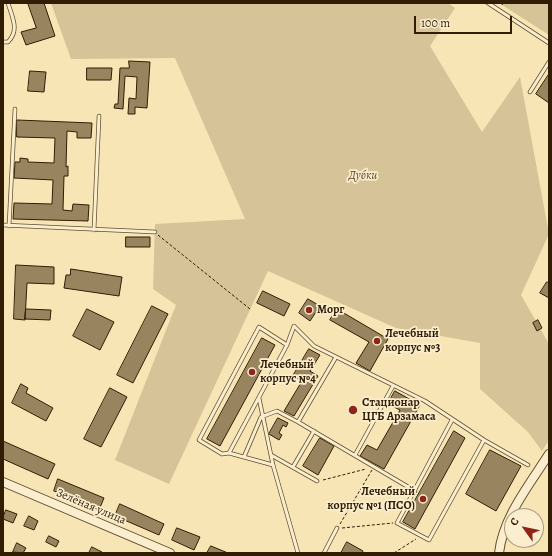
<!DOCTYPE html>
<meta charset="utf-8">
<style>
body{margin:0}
#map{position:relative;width:552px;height:556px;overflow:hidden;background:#f8e5b5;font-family:Alegreya,serif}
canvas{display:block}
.frame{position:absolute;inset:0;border:4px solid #301d03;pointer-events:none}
.north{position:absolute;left:504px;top:508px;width:40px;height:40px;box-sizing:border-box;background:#faeecf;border:1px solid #a99a7d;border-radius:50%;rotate:303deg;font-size:11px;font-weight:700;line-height:16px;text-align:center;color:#301d03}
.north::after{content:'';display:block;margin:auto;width:14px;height:18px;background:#8f2418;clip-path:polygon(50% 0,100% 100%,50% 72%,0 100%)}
.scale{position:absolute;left:414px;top:16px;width:98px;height:18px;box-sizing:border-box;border:2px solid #301d03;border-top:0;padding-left:5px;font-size:12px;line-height:14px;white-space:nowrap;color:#301d03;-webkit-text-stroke:3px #faeecf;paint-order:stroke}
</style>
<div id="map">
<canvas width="552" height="556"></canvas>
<div class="frame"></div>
<div class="north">С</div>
<div class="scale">100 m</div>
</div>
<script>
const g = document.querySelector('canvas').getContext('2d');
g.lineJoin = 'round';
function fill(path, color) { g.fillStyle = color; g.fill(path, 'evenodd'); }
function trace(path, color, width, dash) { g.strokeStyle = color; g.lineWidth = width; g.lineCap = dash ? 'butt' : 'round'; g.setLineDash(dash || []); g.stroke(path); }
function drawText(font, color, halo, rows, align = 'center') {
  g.font = font + ' Alegreya,serif'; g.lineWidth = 3.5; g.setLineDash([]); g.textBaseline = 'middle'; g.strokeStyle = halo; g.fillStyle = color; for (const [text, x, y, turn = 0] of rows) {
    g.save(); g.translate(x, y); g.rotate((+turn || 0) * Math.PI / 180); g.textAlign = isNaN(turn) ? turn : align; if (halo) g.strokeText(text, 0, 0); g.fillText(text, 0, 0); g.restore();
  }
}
const green = new Path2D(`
 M51,3H448L455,8L430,46L482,132L520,77L549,234L521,295L549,344V440L542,451L528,432L480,389V343L396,328L268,271L169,484L115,460L176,305L153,289L155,224L245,219L175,58L71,59Z
 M499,3H549V35Z`);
const building = new Path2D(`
 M28,3H44L55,36L26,45L21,32L36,28Z
 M129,61L150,62L147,108L135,107V114H128L129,98L136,99L137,77L125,76L123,109L114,108L115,104H118L120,68H129Z
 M87,68H112L111,80H87Z
 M30,71L46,72L44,92L28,91Z
 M549,74V103L536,94Z
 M17,120L92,123L91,138H77V132L67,131L66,167L68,166V176H64L63,210L72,211L73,204L89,205L88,221L13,219L14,203L52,204L53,180L14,178L15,162H20V158L28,159V162L54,163L55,138L17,137Z
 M126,237H150V247H126Z
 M16,265L54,267V284L27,283L25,320L14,319Z
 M71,269L122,277L119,296L64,288L66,275H70Z
 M547,282L549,283V298L540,293Z
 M263,291L290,304L284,316L257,303Z
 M308,299L320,306L310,321L299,313Z
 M152,306L168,314L133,383L117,375Z
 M26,309L51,310L50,320L25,319Z
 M87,309L114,322L100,350L73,336Z
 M337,309L388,339L370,371L356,363L369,342L330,320Z
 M538,320L542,328L537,331L533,323Z
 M262,338L275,345L220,446L207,439Z
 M309,349L320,355L310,371L318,376L294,416L284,411L302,381L293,376Z
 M21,384L28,388L26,393L53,408L46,421L12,403Z
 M110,388L127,397L101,447L84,439Z
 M395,391L420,405L384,469L360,456L367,445L377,450L400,410L388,404Z
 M278,418L288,423L286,427L283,425L279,433L282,435L279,440L269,434Z
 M454,431L465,438L415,529L403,522Z
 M320,438L334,446L318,475L303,466Z
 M3,441L55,464L48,479L3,459Z
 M490,450L521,466L496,511L466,494Z
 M58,479L104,498L99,510L54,491Z
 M120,504L164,524L159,535L115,516Z
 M6,510L17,514L13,523L3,519Z
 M29,516L38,521L34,530L24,526Z
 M536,523L541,527L536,535Z
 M177,528L200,537L194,550L172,540Z
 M49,536L59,541L56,547L46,542Z
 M525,540H533L530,544Z
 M347,542L363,551L362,553H341Z
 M17,543L26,548L23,553L13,552Z
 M211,546L228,553H207Z
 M92,547L102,552V553H89Z`);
const path = new Path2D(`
 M502,5L503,3
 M158,235L250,309
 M323,480L366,469
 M340,524L372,470
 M342,528L393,523
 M394,553L416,539`);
const service = new Path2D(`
 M488,3L549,43
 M3,42H8C20,30 12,17 8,3
 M530,92L549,62
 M3,225L155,232
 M9,226L15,109
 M94,230L99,116
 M287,345L294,326L314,346L425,401L484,440L528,465
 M259,398L273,465L298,553
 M452,420L397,523L429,540L484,440
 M298,422L336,357
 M229,453L287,345L259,327L199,440L222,454L229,453L273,465
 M271,455L317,481
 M355,455L393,386
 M244,457L261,417L277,411L298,422L415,491
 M293,467L314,431
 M324,553L337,528`);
const tertiary = new Path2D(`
 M3,482L170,553
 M499,553C503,517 530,484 549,454`);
const markers = [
 [309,310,4,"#8f2418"],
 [377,341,4,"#8f2418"],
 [252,372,4,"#8f2418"],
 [353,410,5,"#8f2418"],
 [423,499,4,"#8f2418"]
];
const parkNames = [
 ["Дубки",363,176]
];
const poiNames = [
 ["Морг",317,310],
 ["Лечебный",385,334],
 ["корпус №3",385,348],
 ["Лечебный",260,365],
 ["корпус №4",260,379],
 ["Стационар",362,403],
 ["ЦГБ Арзамаса",362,417],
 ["Лечебный",415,492,"right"],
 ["корпус №1 (ПСО)",415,506,"right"]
];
const streetNames = [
 ["Зелёная улица",91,507,23]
];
fill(green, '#d6c397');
fill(building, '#988560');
trace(building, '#301d03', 1);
trace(service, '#624f30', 4.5);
trace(tertiary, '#624f30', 10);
trace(path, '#301d03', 1, [3, 2]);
trace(service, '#faeecf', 3);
trace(tertiary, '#faeecf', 8);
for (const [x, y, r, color] of markers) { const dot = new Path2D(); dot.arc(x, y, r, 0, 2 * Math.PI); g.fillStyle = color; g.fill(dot); trace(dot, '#faeecf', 1.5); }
drawText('italic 12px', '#624f2f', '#faeecf', parkNames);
drawText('bold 12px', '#301d03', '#faeecf', poiNames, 'left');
drawText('12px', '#301d03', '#faeecf', streetNames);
</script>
